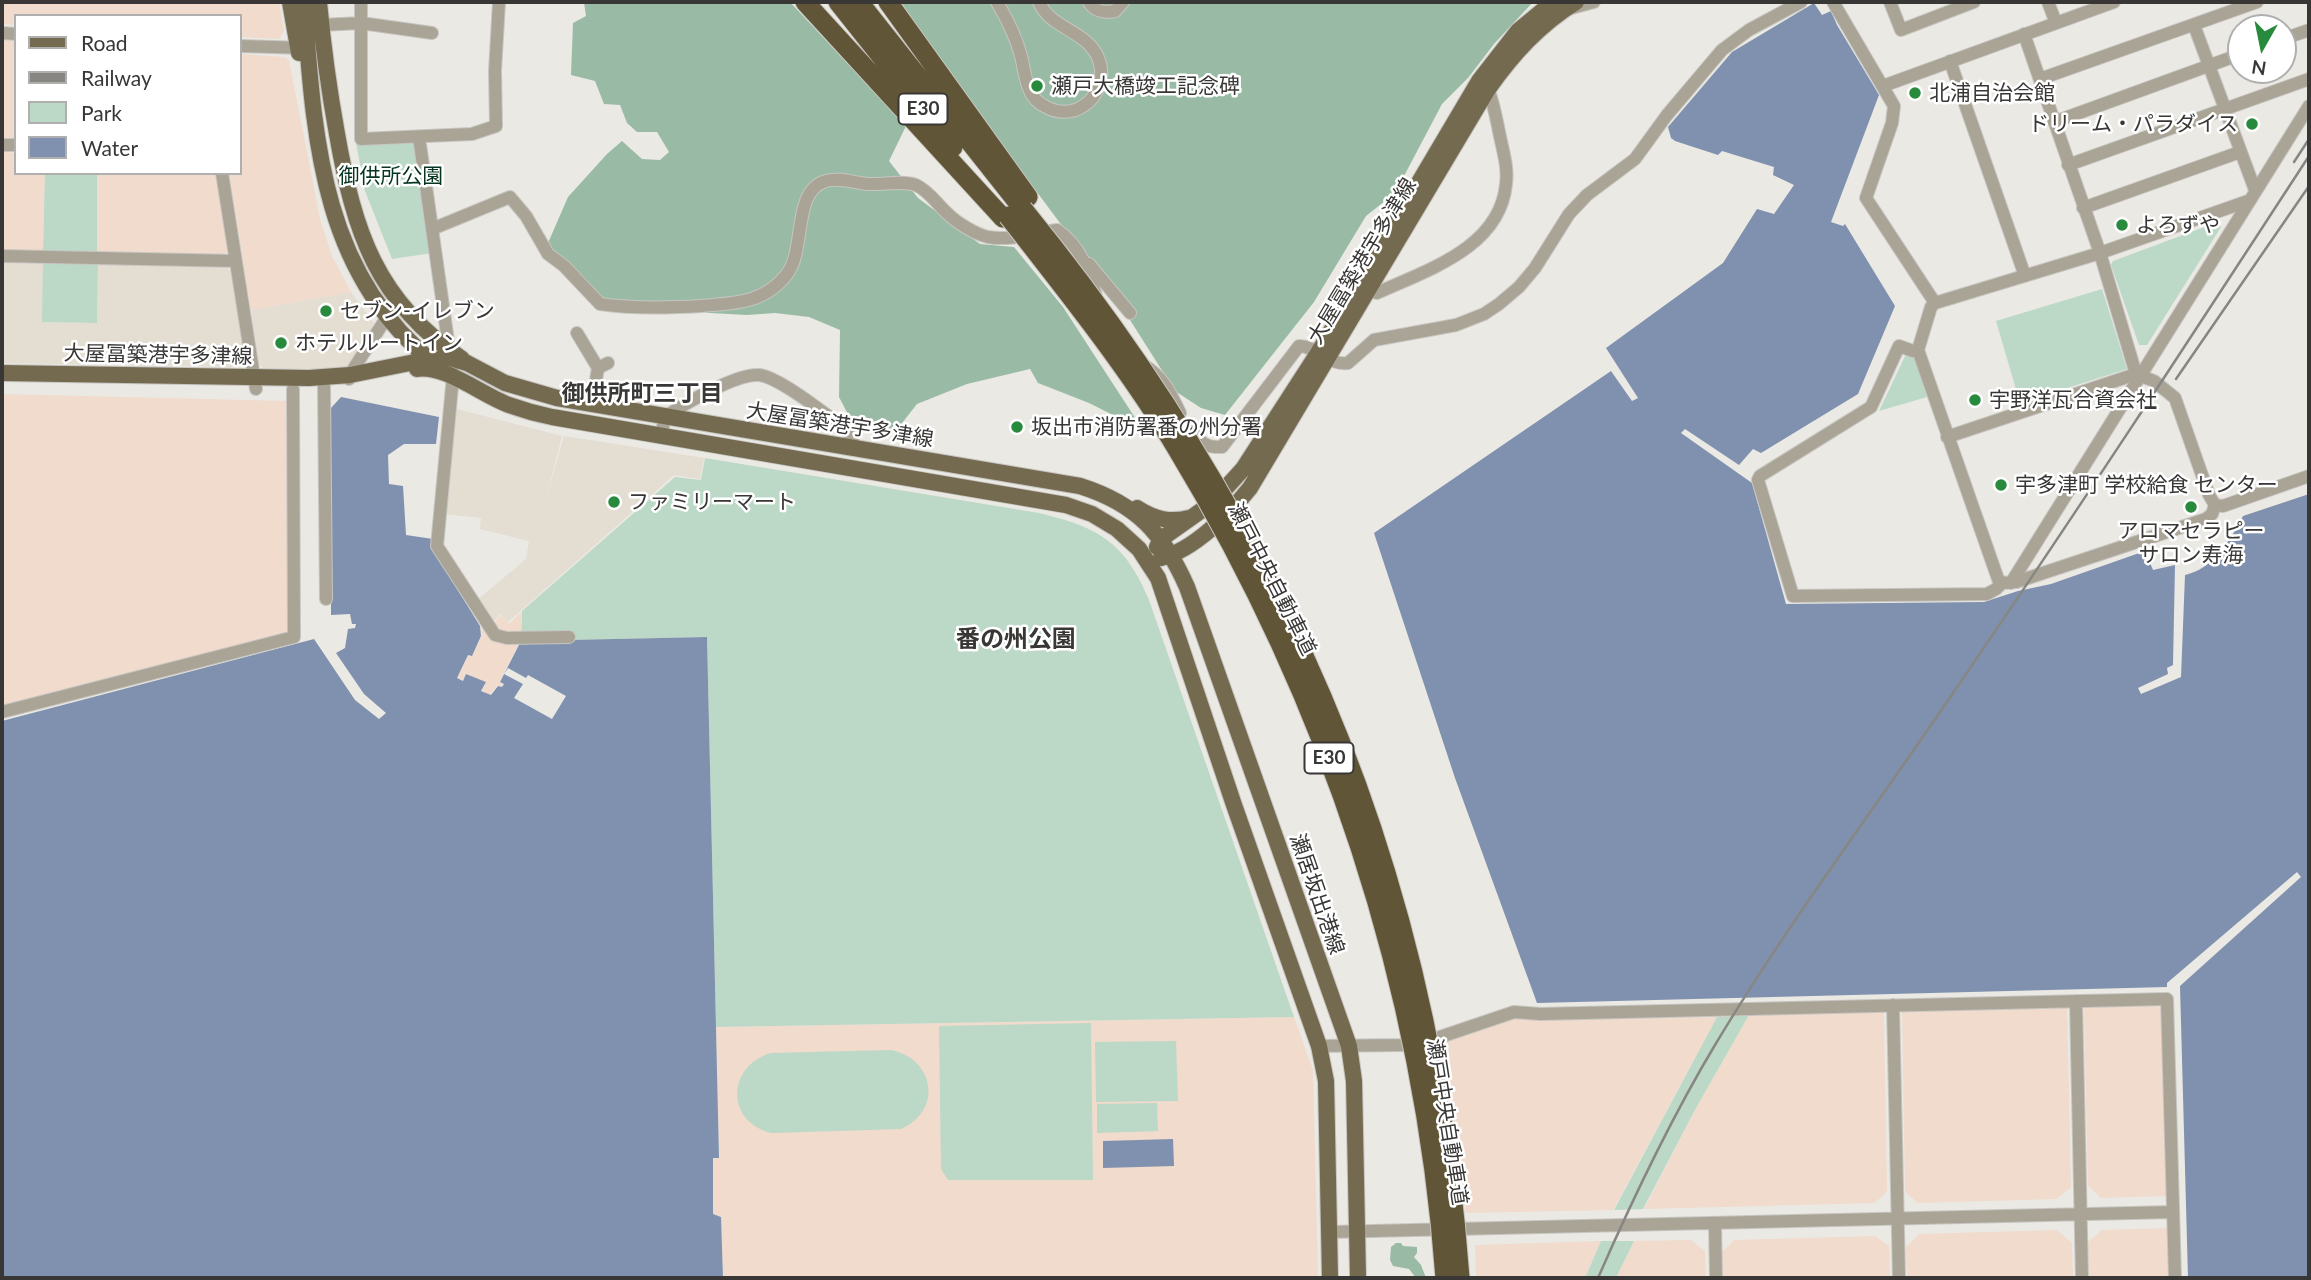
<!DOCTYPE html>
<meta charset="utf-8">
<style>
body{margin:0}
#map{position:relative;width:2311px;height:1280px;overflow:hidden;background:#ebe9e4;font-family:Lato,sans-serif}
canvas{display:block}
.frame{position:absolute;inset:0;border:4px solid #383736;pointer-events:none}
.legend{position:absolute;left:14px;top:14px;width:228px;height:161px;box-sizing:border-box;background:#fff;border:2px solid #afafaf;margin:0;padding:9px 12px;list-style:none;font-size:21px;color:#383736}
.legend li{display:flex;align-items:center;gap:14px;height:35px}
.legend b{width:35px;border:2px solid #afafaf}
.north{position:absolute;left:2227px;top:14px;width:70px;height:70px;box-sizing:border-box;background:#fff;border:2px solid #afafaf;border-radius:50%;rotate:189deg;font-size:19px;font-weight:700;line-height:28px;text-align:center;color:#383736}
.north::after{content:'';display:block;margin:auto;width:24px;height:32px;background:#288a3d;clip-path:polygon(50% 0,100% 100%,50% 72%,0 100%)}
</style>
<div id="map">
<canvas width="2311" height="1280"></canvas>
<div class="frame"></div>
<ul class="legend">
<li><b style="height:9px;background:#746a50"></b>Road</li>
<li><b style="height:9px;background:#878683"></b>Railway</li>
<li><b style="height:19px;background:#bcd8c7"></b>Park</li>
<li><b style="height:19px;background:#7f91ae"></b>Water</li>
</ul>
<div class="north">N</div>
</div>
<script>
const g = document.querySelector('canvas').getContext('2d');
g.lineJoin = 'round';
function fill(path, color) { g.fillStyle = color; g.fill(path, 'evenodd'); }
function trace(path, color, width, dash) { g.strokeStyle = color; g.lineWidth = width; g.lineCap = dash ? 'butt' : 'round'; g.setLineDash(dash || []); g.stroke(path); }
function drawText(font, color, halo, rows, align = 'center') {
  g.font = font + ' Lato,"Noto Sans JP",sans-serif'; g.lineWidth = 5; g.setLineDash([]); g.textBaseline = 'middle'; g.strokeStyle = halo; g.fillStyle = color; for (const [text, x, y, turn = 0] of rows) {
    g.save(); g.translate(x, y); g.rotate((+turn || 0) * Math.PI / 180); g.textAlign = isNaN(turn) ? turn : align; if (halo) g.strokeText(text, 0, 0); g.fillText(text, 0, 0); g.restore();
  }
}
const built = new Path2D(`
 M2,263L43,264V322L97,323L98,264L227,268L231,271L246,363L242,367L2,363Z
 M351,292L376,326L350,367L315,370L263,368L259,363L251,310Z
 M457,409L562,436L545,502L564,436L704,458L700,479L674,475L508,622L501,614L492,623L476,601L526,559L529,541L480,529L481,518L444,514Z`);
const industrial = new Path2D(`
 M2,2H279L284,31L279,39L240,37V16H16V25L2,24Z
 M2,40L16,41V140L2,139Z
 M240,54L284,57L289,60L320,219L332,256L351,292L251,310L229,173H240Z
 M2,152L16,153V173H45L43,251L2,250Z
 M97,173H216L228,250L224,255L97,252Z
 M2,394L288,401L290,633L2,708Z
 M521,612V640L499,682L503,684L502,687L497,685L490,695L482,691L486,682L466,674L463,680L457,678L468,655L472,656L482,636L481,625L485,630L502,615L509,624Z
 M2156,1005L2164,1011L2168,1196L2101,1198L2088,1186L2084,1007Z
 M2067,1008L2071,1187L2057,1199L1918,1203L1905,1192L1902,1011Z
 M1884,1012L1887,1191L1875,1203L1644,1209L1696,1108L1749,1015Z
 M1294,1017L1313,1070L1318,1278H723L721,1217L713,1214L712,1200L713,1158L719,1157L716,1027Z
 M1717,1017L1613,1210L1466,1213L1440,1043L1507,1019Z
 M2170,1228L2171,1278H2089L2088,1242L2102,1230Z
 M2057,1230L2072,1243L2073,1278H1907L1906,1247L1919,1234Z
 M1875,1236L1889,1246L1890,1278H1723L1722,1252L1734,1240Z
 M1691,1240L1705,1251L1706,1278H1616L1634,1241Z
 M1601,1241L1585,1278H1476L1475,1245Z`);
const green = new Path2D(`
 M415,142L432,253L392,259L365,191L356,143Z
 M45,173H97V252L43,251Z
 M2218,222L2221,227L2147,345H2139L2111,265L2113,261Z
 M43,264H98L97,323L42,322Z
 M2102,289L2127,369L2020,403L1996,321Z
 M1907,352L1914,355L1927,397L1879,411Z
 M705,458L1039,513C1098,527 1125,542 1149,600L1294,1017L716,1027L707,637L521,641L522,611L675,477L701,480Z
 M1749,1015L1696,1108L1643,1209L1614,1210L1717,1017Z
 M1091,1023L1093,1180H948L941,1169L939,1026Z
 M1176,1041L1178,1101L1096,1102L1095,1042Z
 M891,1050C935,1059 943,1111 901,1129L771,1133C725,1121 727,1066 771,1053Z
 M1157,1103L1158,1131L1097,1133V1104Z
 M1601,1241H1634L1616,1278H1585Z`);
const forest = new Path2D(`
 M584,2H790L906,126L889,161L918,198L980,244L1014,247L1063,307L1143,430L1089,403L1038,383L1030,369L967,384L917,404L895,432L878,433L852,422L839,397L840,330L809,317L775,313L747,315L710,313L604,298L563,268L548,243L568,197L607,154L622,141L642,159L660,160L669,152L657,132H637L627,123L620,105L604,104L595,81L571,75L573,23L586,16Z
 M901,2H1533L1494,44L1468,78L1442,104L1395,193L1366,216L1314,302L1225,415L1201,408L1175,391L1118,301L926,43Z
 M1396,1243H1401L1403,1246L1417,1247V1253L1414,1257L1421,1265L1426,1278H1416L1409,1269L1393,1266L1390,1260L1391,1247Z`);
const water = new Path2D(`
 M1814,3L1822,15L1831,11L1837,25L1879,95L1831,222L1843,226L1845,224L1895,306L1858,394L1761,453L1753,449L1739,465L1685,429L1681,433L1752,483L1786,604L1984,602L2018,591L2051,584L2145,551L2153,570L2175,565L2173,665L2167,668L2168,674L2138,688L2141,694L2181,677L2185,575C2213,569 2230,541 2243,516L2309,494V1278H2188L2180,986L2301,877L2297,872L2167,983V987L1537,1003L1455,778L1374,533L1611,371L1632,401L1638,398L1606,348L1723,263L1757,209L1774,214L1794,185L1773,175L1774,167L1722,151L1718,155L1675,141L1671,138L1668,127L1732,52Z
 M341,397L439,417L436,444H404L388,455L389,484L403,486L406,535L433,539L432,548L480,626L481,636L472,656L468,655L457,678L463,681L466,674L486,682L481,691L491,695L498,686L502,687L504,684L500,682L521,641L707,637L719,1158H713V1214L721,1217L723,1278H2V721L314,639L355,700L379,719L386,713L364,694L336,653L345,648L348,629L355,628L356,624H352L350,614L331,615V408Z
 M1173,1139L1174,1166L1103,1168V1141Z`);
const pier = new Path2D(`
 M508,668L526,678L528,675L566,696L552,719L514,698L523,684L504,674Z`);
const minor = new Path2D(`
 M361,2V23L432,33
 M997,2C1007,19 1016,37 1021,56C1024,68 1025,82 1031,93C1034,99 1040,104 1046,107C1078,124 1110,92 1099,60C1088,30 1051,30 1039,2
 M1089,2C1095,12 1104,13 1115,11L1123,2
 M1833,2L1894,106L1892,123L1866,198L1935,303
 M1890,2L1901,30L1974,2
 M2048,2L2056,23
 M1568,9L1594,2
 M321,25L361,23V139L472,134L496,126L495,71L499,2
 M2194,25L2255,190
 M2,33L16,34
 M2024,34L2100,253L2136,374
 M2283,39L2309,30
 M240,46L304,48
 M1950,61L2025,276
 M2040,79L2257,2
 M1883,86L2114,2
 M2054,122L2241,54
 M419,137L453,376L437,546L495,635L507,638L569,637
 M2,145H16
 M2068,165L2309,79
 M222,173L256,389
 M2083,208L2240,152
 M432,229L510,197L526,216L548,254L564,266L600,304C633,309 667,308 701,306C734,303 764,304 787,274C806,250 792,190 826,181C840,177 854,183 868,184C883,185 902,180 916,185C929,191 937,204 947,213C957,223 975,234 988,237C1011,241 1035,233 1057,230C1080,246 1089,270 1096,296
 M2,256L236,261
 M1089,264L1130,313
 M1368,291L1377,293C1427,270 1500,248 1506,184C1508,169 1504,155 1501,141C1497,124 1495,106 1488,89
 M577,333L598,368
 M1918,350L1913,351L1899,346L1871,407L1760,476L1758,480L1793,596L1987,594L1996,589L2002,583
 M1143,365C1163,376 1171,394 1180,413
 M349,379L354,368L387,317
 M324,386L326,599
 M592,404L598,368L608,363
 M1192,432C1201,443 1207,448 1222,447L1299,346C1317,346 1329,366 1348,363L1374,340L1456,325L1484,314L1499,304L1519,287L1535,268L1569,214L1587,195L1635,159L1667,115L1722,50L1749,30L1801,2
 M661,436L665,417C684,404 737,373 759,375C779,377 825,414 843,427L850,435L856,449
 M1947,437L2136,374L2154,381L2175,398L2209,495L2215,505L2223,506L2309,476
 M2215,505L2212,514L2206,519L2016,582L2002,583L1998,579L1918,350L1931,307L1935,303L2100,253L2248,201
 M2011,583L2309,106
 M2,712L294,637L293,389
 M2076,1001L2082,1278
 M1893,1005L1899,1278
 M1319,1046L1403,1045L1440,1037L1514,1012L1540,1014L2167,999L2175,1278
 M1715,1223L1716,1278
 M1330,1232L2173,1212`);
const major = new Path2D(`
 M290,2L299,53
 M304,2C314,135 320,273 434,363
 M319,2C323,46 329,90 337,134C354,231 376,301 462,359
 M417,369C444,364 482,395 509,405C523,410 537,414 552,417L1066,505L1092,514L1117,529L1139,549L1158,578L1234,805L1319,1046L1326,1081L1330,1278
 M2,373L309,378L350,375L420,361L451,358L467,363L505,383L557,398L1080,486C1137,504 1163,533 1187,587L1349,1046L1354,1081L1358,1278
 M1137,508C1154,519 1170,523 1189,518
 M1157,547L1161,539L1212,503L1243,469L1318,353L1479,81L1518,31L1553,2
 M1161,558C1194,550 1229,514 1250,488L1488,89C1513,54 1539,25 1576,2`);
const highway = new Path2D(`
 M805,2L1003,218
 M838,2L953,147
 M859,2L1023,209
 M888,2L1028,197`);
const rail = new Path2D(`
 M2294,162L2309,139
 M2176,379L2309,186
 M1598,1278C1633,1198 1670,1120 1715,1045C1787,925 1872,812 1951,696C2073,518 2191,337 2309,156`);
const highwayBridge = new Path2D(`
 M1023,209C1183,405 1313,630 1386,873C1426,1005 1450,1141 1460,1278
 M1008,216C1067,292 1127,366 1177,449C1329,700 1424,985 1445,1278`);
const markers = [
 [1037,86,7,"#288a3d"],
 [1915,93,7,"#288a3d"],
 [2252,124,7,"#288a3d"],
 [2122,225,7,"#288a3d"],
 [326,311,7,"#288a3d"],
 [281,343,7,"#288a3d"],
 [1975,400,7,"#288a3d"],
 [1017,427,7,"#288a3d"],
 [2001,485,7,"#288a3d"],
 [614,502,7,"#288a3d"],
 [2191,507,7,"#288a3d"]
];
const shields = [
 [923,109,49],
 [1329,758,49]
];
const shieldNames = [
 ["E30",923,109],
 ["E30",1329,758]
];
const poiNames = [
 ["瀬戸大橋竣工記念碑",1051,86],
 ["北浦自治会館",1929,93],
 ["ドリーム・パラダイス",2238,124,"right"],
 ["よろずや",2136,225],
 ["セブン-イレブン",340,311],
 ["ホテルルートイン",295,343],
 ["宇野洋瓦合資会社",1989,400],
 ["坂出市消防署番の州分署",1031,427],
 ["宇多津町 学校給食 センター",2015,485],
 ["ファミリーマート",628,502],
 ["アロマセラピー",2191,531,"center"],
 ["サロン寿海",2191,555,"center"]
];
const parkNames = [
 ["御供所公園",391,176]
];
const streetNames = [
 ["大屋冨築港宇多津線",1362,261,-59],
 ["大屋冨築港宇多津線",158,355,1],
 ["大屋冨築港宇多津線",840,425,9],
 ["瀬戸中央自動車道",1272,579,63],
 ["瀬居坂出港線",1317,894,71],
 ["瀬戸中央自動車道",1447,1122,81]
];
const neighbourhoodNames = [
 ["御供所町三丁目",642,394]
];
const quarterNames = [
 ["番の州公園",1016,639]
];
fill(built, '#e3ddd2');
fill(industrial, '#f0dbcd');
fill(green, '#bcd8c7');
fill(forest, '#99bba6');
fill(water, '#7f91ae');
fill(pier, '#ebe9e4');
trace(minor, '#c7c5c1', 14);
trace(major, '#c7c5c1', 18);
trace(highway, '#c7c5c1', 21);
trace(minor, '#a9a495', 12);
trace(major, '#746a50', 16);
trace(highway, '#615537', 19);
trace(rail, '#878683', 2.5);
trace(highwayBridge, '#c7c5c1', 21, []);
trace(highwayBridge, '#615537', 19);
for (const [x, y, r, color] of markers) { const dot = new Path2D(); dot.arc(x, y, r, 0, 2 * Math.PI); g.fillStyle = color; g.fill(dot); trace(dot, '#fff', 2.5); }
for (const [x, y, w] of shields) { const box = new Path2D(); box.roundRect(x - w / 2, y - 15.5, w, 31, 5); g.fillStyle = '#fff'; g.fill(box); trace(box, '#383736', 2); }
drawText('bold 19px', '#383736', null, shieldNames);
drawText('21px', '#383736', '#fff', poiNames, 'left');
drawText('21px', '#05341f', '#fff', parkNames);
drawText('21px', '#383736', '#fff', streetNames);
drawText('bold 23px', '#383736', '#fff', neighbourhoodNames);
drawText('bold 24px', '#383736', '#fff', quarterNames);
</script>
